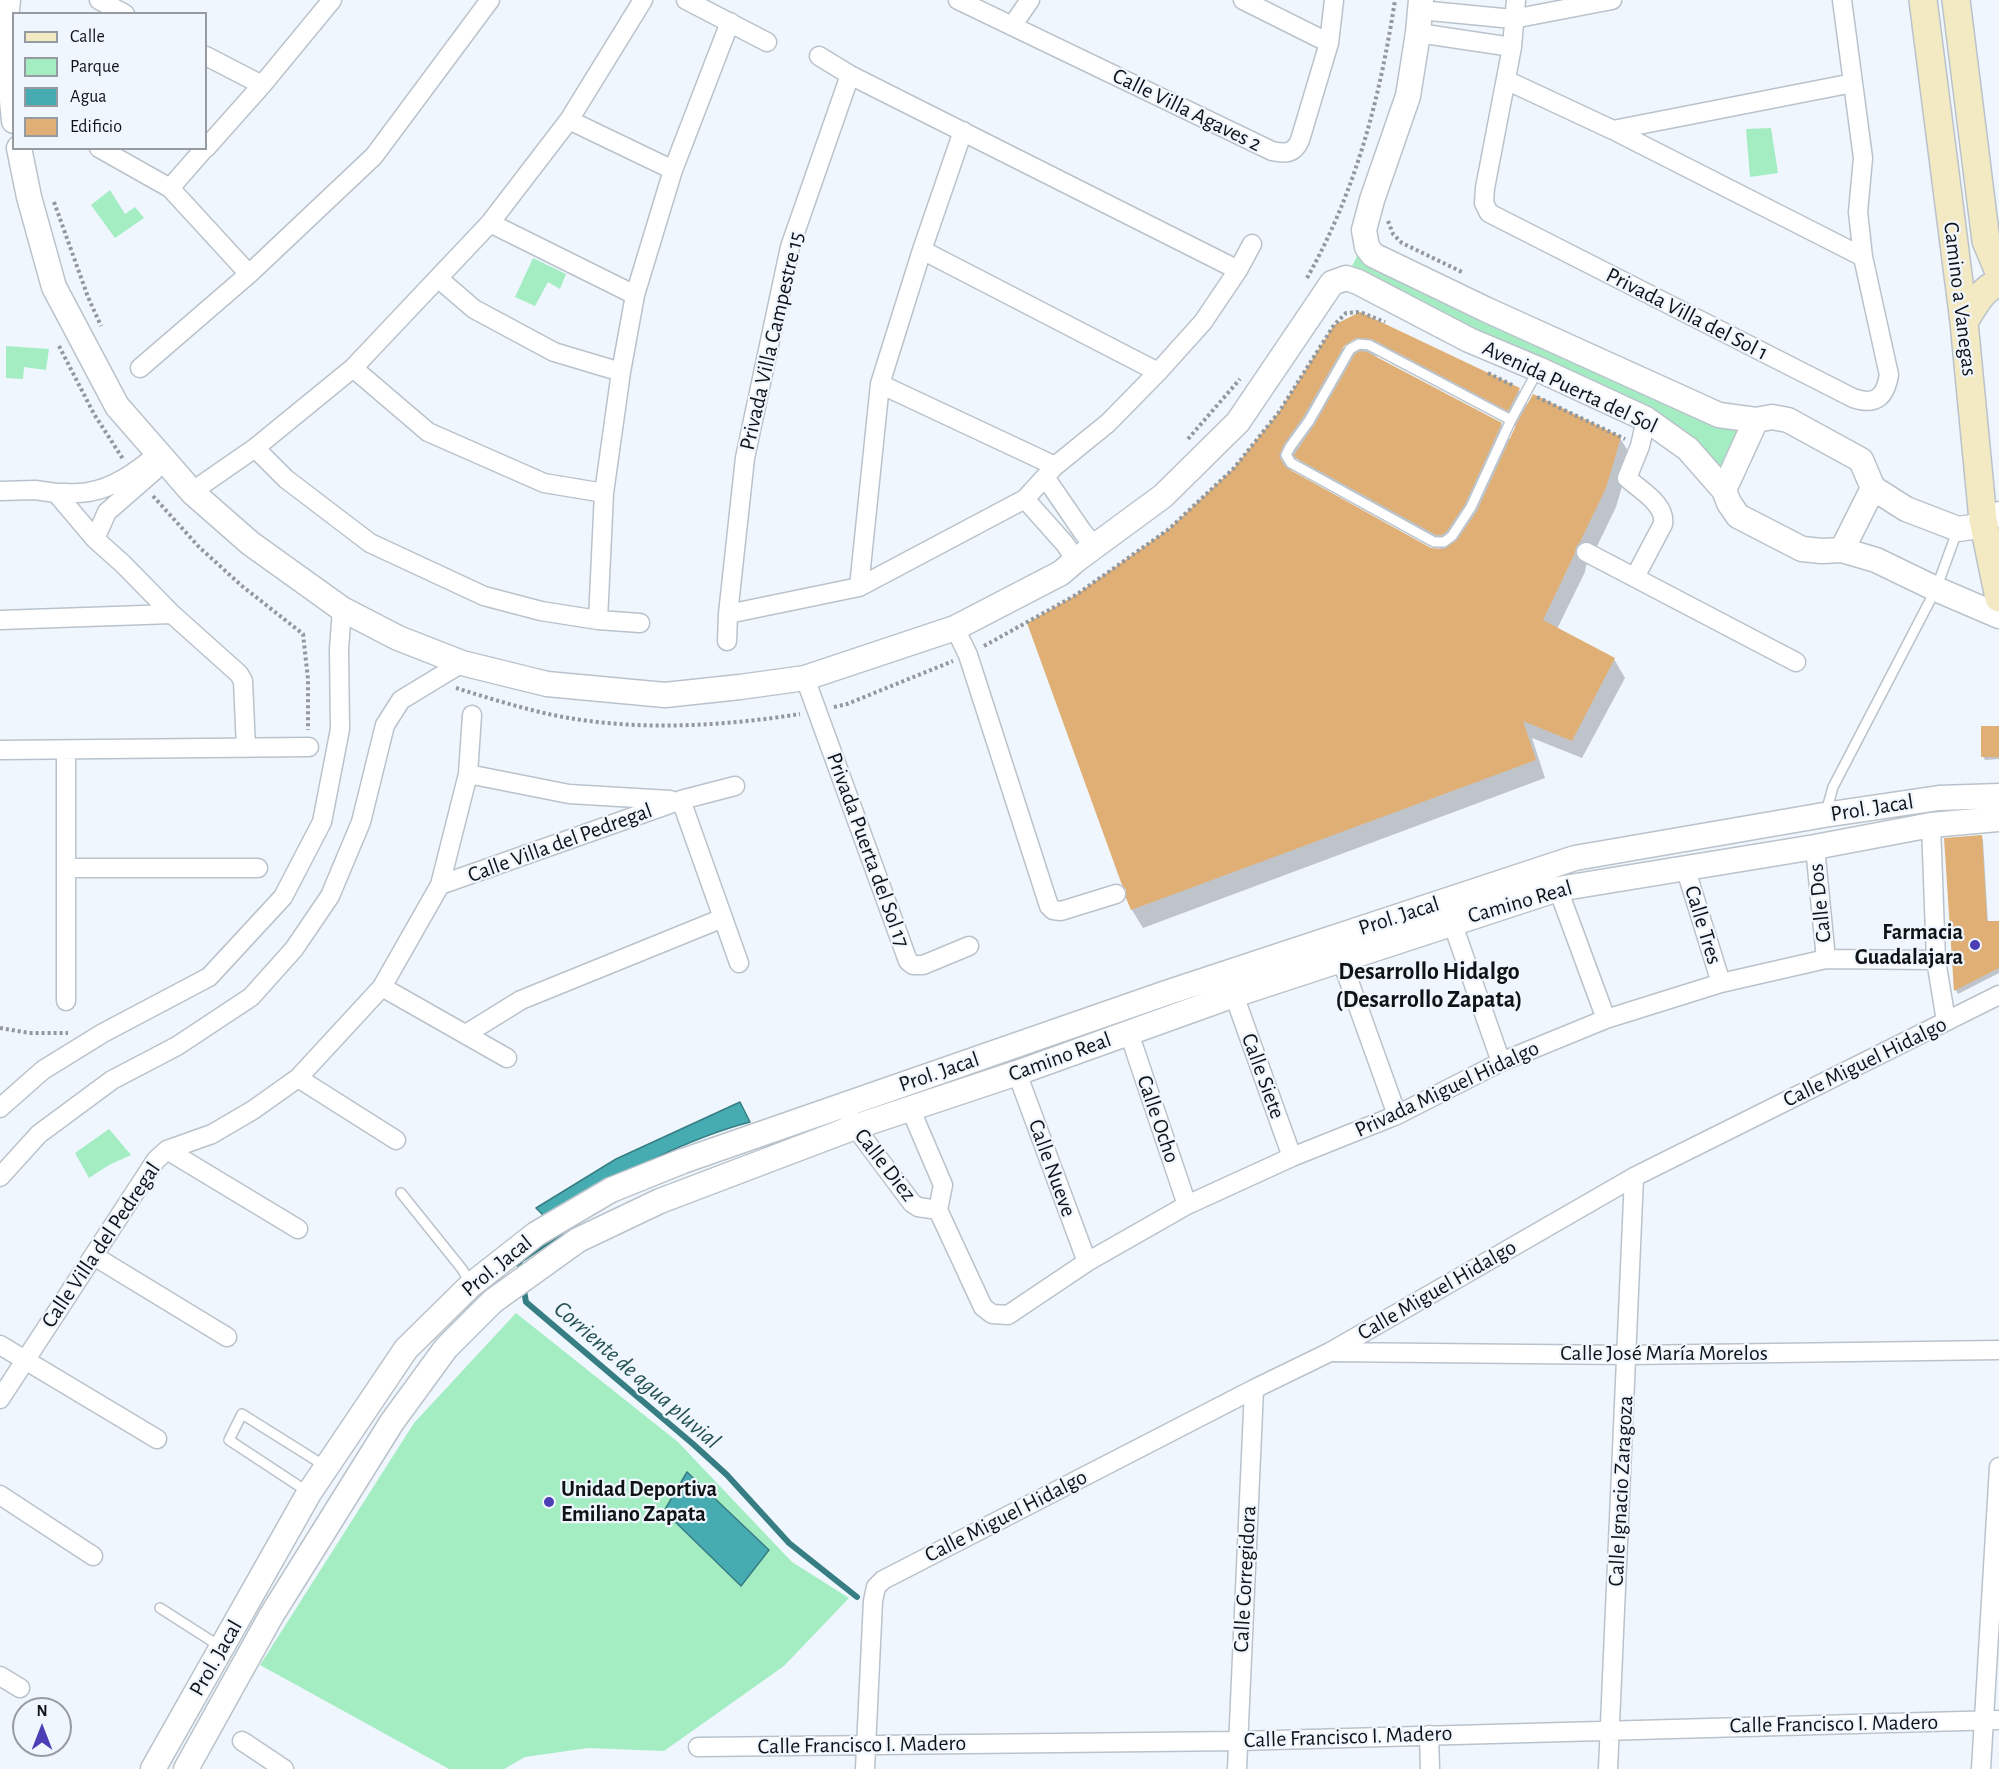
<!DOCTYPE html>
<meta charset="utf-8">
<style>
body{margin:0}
#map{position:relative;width:1999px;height:1769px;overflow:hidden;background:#eff6fd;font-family:"Alegreya Sans",sans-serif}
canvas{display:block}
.legend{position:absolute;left:12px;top:12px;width:195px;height:138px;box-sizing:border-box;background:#eff6fd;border:2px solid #969ba1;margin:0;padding:8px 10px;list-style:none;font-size:18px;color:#101316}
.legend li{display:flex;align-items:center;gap:12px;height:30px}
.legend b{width:30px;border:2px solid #969ba1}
.north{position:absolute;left:12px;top:1697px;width:60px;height:60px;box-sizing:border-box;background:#eff6fd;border:2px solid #969ba1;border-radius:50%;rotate:0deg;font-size:16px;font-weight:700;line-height:24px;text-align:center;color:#101316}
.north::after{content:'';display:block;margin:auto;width:21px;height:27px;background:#4c3eb5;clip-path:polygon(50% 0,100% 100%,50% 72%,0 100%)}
</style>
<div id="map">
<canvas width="1999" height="1769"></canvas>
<ul class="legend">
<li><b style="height:8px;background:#f3e9c2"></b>Calle</li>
<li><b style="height:16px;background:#a4edc3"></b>Parque</li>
<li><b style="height:16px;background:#46acb2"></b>Agua</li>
<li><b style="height:16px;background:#dfaf75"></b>Edificio</li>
</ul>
<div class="north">N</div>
</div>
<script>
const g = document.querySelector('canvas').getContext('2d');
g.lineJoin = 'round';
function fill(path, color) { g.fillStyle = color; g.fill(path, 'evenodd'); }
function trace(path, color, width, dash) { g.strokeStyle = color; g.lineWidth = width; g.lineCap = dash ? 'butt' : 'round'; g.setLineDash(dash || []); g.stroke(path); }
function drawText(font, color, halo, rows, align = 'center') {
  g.font = font + ' "Alegreya Sans",sans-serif'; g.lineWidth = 4.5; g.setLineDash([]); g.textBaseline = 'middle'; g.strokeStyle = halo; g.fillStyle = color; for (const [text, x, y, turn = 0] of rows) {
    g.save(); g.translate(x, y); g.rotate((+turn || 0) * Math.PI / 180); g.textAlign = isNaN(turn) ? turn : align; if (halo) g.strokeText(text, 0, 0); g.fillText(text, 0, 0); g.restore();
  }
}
const green = new Path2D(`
 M1771,128L1778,173L1750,177L1746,129Z
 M110,190L125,214L135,207L144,218L115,238L91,205Z
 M1365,240L1485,309L1756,420L1724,490L1688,449L1346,278Z
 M533,258L566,274L560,289L548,282L535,306L515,297Z
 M6,346L49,349L46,370L24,367L23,379L6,378Z
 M109,1129L131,1155L109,1165L89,1178L75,1153Z
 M516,1313L678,1442L792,1562L849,1598L784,1666L664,1751L588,1748L525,1757L504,1769H449L260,1665L414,1423Z`);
const water = new Path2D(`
 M740,1102L750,1122C678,1141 610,1181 545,1217L536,1208L616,1159Z
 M687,1472L769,1550L741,1586L664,1511Z`);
const shadow = new Path2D(`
 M1360,313L1519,390L1528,405L1620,438L1631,456L1616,507L1590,561L1586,566L1585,572L1557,629L1614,659L1625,678L1582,758L1532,738L1545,778L1143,928L1132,910L1077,597L1170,530L1235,469ZM1353,338L1354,341L1343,348V345ZM1372,356L1384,357L1517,427L1511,441L1501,424ZM1297,458L1308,476L1442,550L1430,549L1290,472Z
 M1999,727V759L1985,760L1983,756Z
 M1981,836L1983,840L1988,923L1999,922V973L1958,994L1956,990L1946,840Z`);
const stream = new Path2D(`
 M522,1275L519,1261L566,1230
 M523,1285L526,1302L693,1444L727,1475L789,1543L857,1597`);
const building = new Path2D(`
 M1360,312L1520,388L1508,411L1372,339L1356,338L1344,346L1303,417L1284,444L1279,456L1285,467L1431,548L1444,549L1457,540L1477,511L1517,423L1533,394L1621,437L1606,488L1580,542L1576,547L1575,553L1543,620L1615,658L1572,741L1523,721L1536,760L1131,910L1126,898V890L1122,885L1027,623L1076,595L1169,529L1234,468L1279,412L1334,325Z
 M1360,351L1367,352L1502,423L1465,504L1447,531L1442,535H1436L1296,458L1294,455L1315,424L1355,354Z
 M1981,726H1999V757H1981Z
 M1982,835L1987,921H1999V968L1954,991L1944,838Z`);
const path = new Path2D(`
 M54,202L88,297L101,326
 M1388,221L1393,234L1402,243L1464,273
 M1307,278C1356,191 1380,98 1395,0
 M59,346L94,414L123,459
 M1488,373L1514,386
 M1537,397L1625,439
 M1188,439L1240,379
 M153,496L199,547L242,586L303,634L308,679V730
 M984,646L1076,595L1169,529L1234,468L1279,412L1334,325L1346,313L1360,312L1385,322
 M456,688C485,697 514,706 544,713C626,732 718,727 800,714
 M834,707L847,704L953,661
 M0,1028L29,1033H68`);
const service = new Path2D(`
 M1511,420L1369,345L1359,344L1350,349L1309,421L1290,447L1286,455L1291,463L1434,542H1444L1452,536L1471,507L1511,420L1538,370
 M1826,812L1833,787L1936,589L1958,529
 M401,1193L462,1269L470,1283
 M308,1492L229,1440L242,1414L325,1466
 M160,1608L221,1647`);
const minor = new Path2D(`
 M99,0L125,14
 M686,0L767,42
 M958,0L1272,151C1285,154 1294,154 1300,140L1329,43L1334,0
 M1243,0L1329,43
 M1516,0L1512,47L1485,188L1484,203L1489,213L1853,398C1876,406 1885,397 1889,375L1863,257L1858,212L1863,158L1842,0
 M1420,10L1513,19L1612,0
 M1012,26L1030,0
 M1418,33L1512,47
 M206,56L262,85
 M819,56L850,75L1238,270
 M1506,80L1613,130L1863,257
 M569,120L673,170
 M1613,130L1853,83
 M99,148L170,188L249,274
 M206,148L262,85L332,0
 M170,188L205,148
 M490,223L635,295
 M922,250L1158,372
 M439,279L474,309L554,352L621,372
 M140,368L249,274L374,156L490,0
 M353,368L428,432L544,483L604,493
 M880,384L1055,466
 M255,448L286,479L370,543L484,596L541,611L598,620L640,623
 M1045,477L1082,531L1095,547
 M0,491L35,490L56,493L95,539L123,564L172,614L239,674L243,681L246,748
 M56,493C66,493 78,494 88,492C115,488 138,470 158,454
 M193,493L203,484L255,448L353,368L490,223L569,120L643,0
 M1025,499L1065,544L1076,560
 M95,539L107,512L154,471
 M1586,552L1796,662
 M1635,577L1663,524C1666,504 1641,491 1627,478L1640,446L1646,419
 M859,587L880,384L922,250L963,131
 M728,614L859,587L1025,499L1055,466L1108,423L1158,372L1203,322L1238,270L1252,244
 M0,620L172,614
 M598,620L604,493L621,372L635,295L673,170L730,22
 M955,628L968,655L1049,906L1053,910L1061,911L1116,894
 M727,641L728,614L745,458L790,247L850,75
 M805,678L908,961L913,965H923L969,946
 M0,750L309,747
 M468,774L569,794L670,800
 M681,800L739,963
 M1931,825L1936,960L1946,1021
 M1815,847L1826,959
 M1685,867L1721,983
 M66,868H258
 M440,885L681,800L735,786
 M1558,889L1606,1019
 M1452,922L1501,1062
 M1341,959L1397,1115
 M382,987L507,1058
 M1234,995L1292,1157
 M66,1001V750
 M1129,1033L1187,1205
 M466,1034L521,1000L723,918
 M1017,1073L1087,1262
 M298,1078L396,1140
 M843,1105L855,1127L912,1203L918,1207L938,1210
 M0,1108L43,1070L103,1033L209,977L283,897L322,822L340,729L339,649L342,609
 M910,1108L943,1185L938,1210L983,1307L992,1314L1008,1315L1087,1262L1187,1205L1292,1157L1397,1115L1501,1062L1606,1019L1721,983L1826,959L1936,960
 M167,1150L298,1229
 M0,1177L39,1134L112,1080L177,1046L251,997L294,949L330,896L361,822L385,725L401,700L462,663
 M94,1256L227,1337
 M0,1345L157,1439
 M1332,1352L1627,1355L1999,1350
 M0,1399L156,1160L167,1150L212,1134L253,1110L298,1078L382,987L440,885L468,774L472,715
 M0,1495L93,1556
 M0,1676L20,1688
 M1429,1735L1430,1769
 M242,1741L284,1769
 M698,1747L1238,1741L1999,1720
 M865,1769L873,1601L876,1587L883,1580L1254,1389L1330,1352L1634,1177L1999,995
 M1237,1769L1254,1389
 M1608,1769L1634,1177
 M1981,1769L1999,1467`);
const tertiary = new Path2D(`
 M8,0L5,28L14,121
 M1421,0L1418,33L1408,96L1372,200L1364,230L1367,247L1373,255L1485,309L1719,415L1756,420L1772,417L1788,420L1861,460L1873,488L1906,509L1958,529L1972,527L1983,520L1999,514
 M19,148L29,197L54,287L117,406L193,493L250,543L342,609L398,638L462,663L547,684L665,695L740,687L805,678L955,628L1061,573L1076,560L1163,496L1238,422L1332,283L1346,278L1358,282L1469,340L1538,369L1646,419L1688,449L1724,490L1729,503L1738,516L1802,549L1822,551L1842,550L1876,560L1936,589L1999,616
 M1724,490L1756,420
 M1842,550L1873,488
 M153,1769L309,1493L406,1349L471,1285L536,1234L611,1190L683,1161L1166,993L1575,858L1824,815L1939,798L1999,796
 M186,1769L271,1616L392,1422L446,1348L493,1301L578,1240L660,1201L855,1127L1017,1073L1234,995L1558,889L1815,847L1931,825L1999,819`);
const secondary = new Path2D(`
 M1923,0L1964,322L1983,520L1999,598
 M1956,0L1986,241L1999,272
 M1964,322C1974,306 1981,290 1999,282`);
const markers = [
 [1975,945,6,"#4c3eb5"],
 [549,1502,6,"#4c3eb5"]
];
const streetNames = [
 ["Calle Villa Agaves 2",1187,110,26],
 ["Camino a Vanegas",1960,299,83],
 ["Privada Villa del Sol 1",1687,314,27],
 ["Privada Villa Campestre 15",772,341,-77],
 ["Avenida Puerta del Sol",1570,387,25],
 ["Prol. Jacal",1872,808,-9],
 ["Calle Villa del Pedregal",560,843,-20],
 ["Privada Puerta del Sol 17",868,850,70],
 ["Camino Real",1520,902,-16],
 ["Calle Dos",1820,903,-96],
 ["Prol. Jacal",1399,916,-18],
 ["Calle Tres",1703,925,73],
 ["Camino Real",1060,1057,-20],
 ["Calle Miguel Hidalgo",1865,1062,-26],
 ["Prol. Jacal",939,1072,-19],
 ["Calle Siete",1263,1076,70],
 ["Privada Miguel Hidalgo",1447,1089,-25],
 ["Calle Ocho",1158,1119,71],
 ["Calle Diez",885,1165,52],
 ["Calle Nueve",1052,1168,70],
 ["Calle Villa del Pedregal",101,1245,-56],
 ["Prol. Jacal",497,1266,-39],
 ["Calle Miguel Hidalgo",1437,1290,-30],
 ["Calle José María Morelos",1664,1353],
 ["Calle Ignacio Zaragoza",1621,1491,-87],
 ["Calle Miguel Hidalgo",1006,1516,-27],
 ["Calle Corregidora",1245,1579,-87],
 ["Prol. Jacal",216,1658,-60],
 ["Calle Francisco I. Madero",1834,1724,-1],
 ["Calle Francisco I. Madero",1348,1737,-2],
 ["Calle Francisco I. Madero",862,1745,-1]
];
const poiNames = [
 ["Farmacia",1963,932],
 ["Guadalajara",1963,957],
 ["Unidad Deportiva",561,1489,"left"],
 ["Emiliano Zapata",561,1514,"left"]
];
const neighbourhoodNames = [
 ["Desarrollo Hidalgo",1429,972],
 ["(Desarrollo Zapata)",1429,1000]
];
const waterNames = [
 ["Corriente de agua pluvial",637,1375,41]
];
fill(green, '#a4edc3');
fill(water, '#46acb2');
trace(water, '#367e83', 1.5);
fill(shadow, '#0003');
trace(stream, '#367e83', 6);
fill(building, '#dfaf75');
trace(service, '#bac3cb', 12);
trace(minor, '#bac3cb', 21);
trace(tertiary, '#bac3cb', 27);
trace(secondary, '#bac3cb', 30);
trace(path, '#92989d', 4, [3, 3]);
trace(service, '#fff', 9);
trace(minor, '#fff', 18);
trace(tertiary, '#fff', 24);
trace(secondary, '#f3e9c2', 27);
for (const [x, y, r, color] of markers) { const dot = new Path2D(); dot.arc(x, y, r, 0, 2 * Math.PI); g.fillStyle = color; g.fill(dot); trace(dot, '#eff6fd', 2); }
drawText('22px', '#101316', '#eff6fd', streetNames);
drawText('bold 22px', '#101316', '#eff6fd', poiNames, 'right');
drawText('bold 24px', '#101316', '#eff6fd', neighbourhoodNames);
drawText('italic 24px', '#245153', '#eff6fd', waterNames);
</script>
